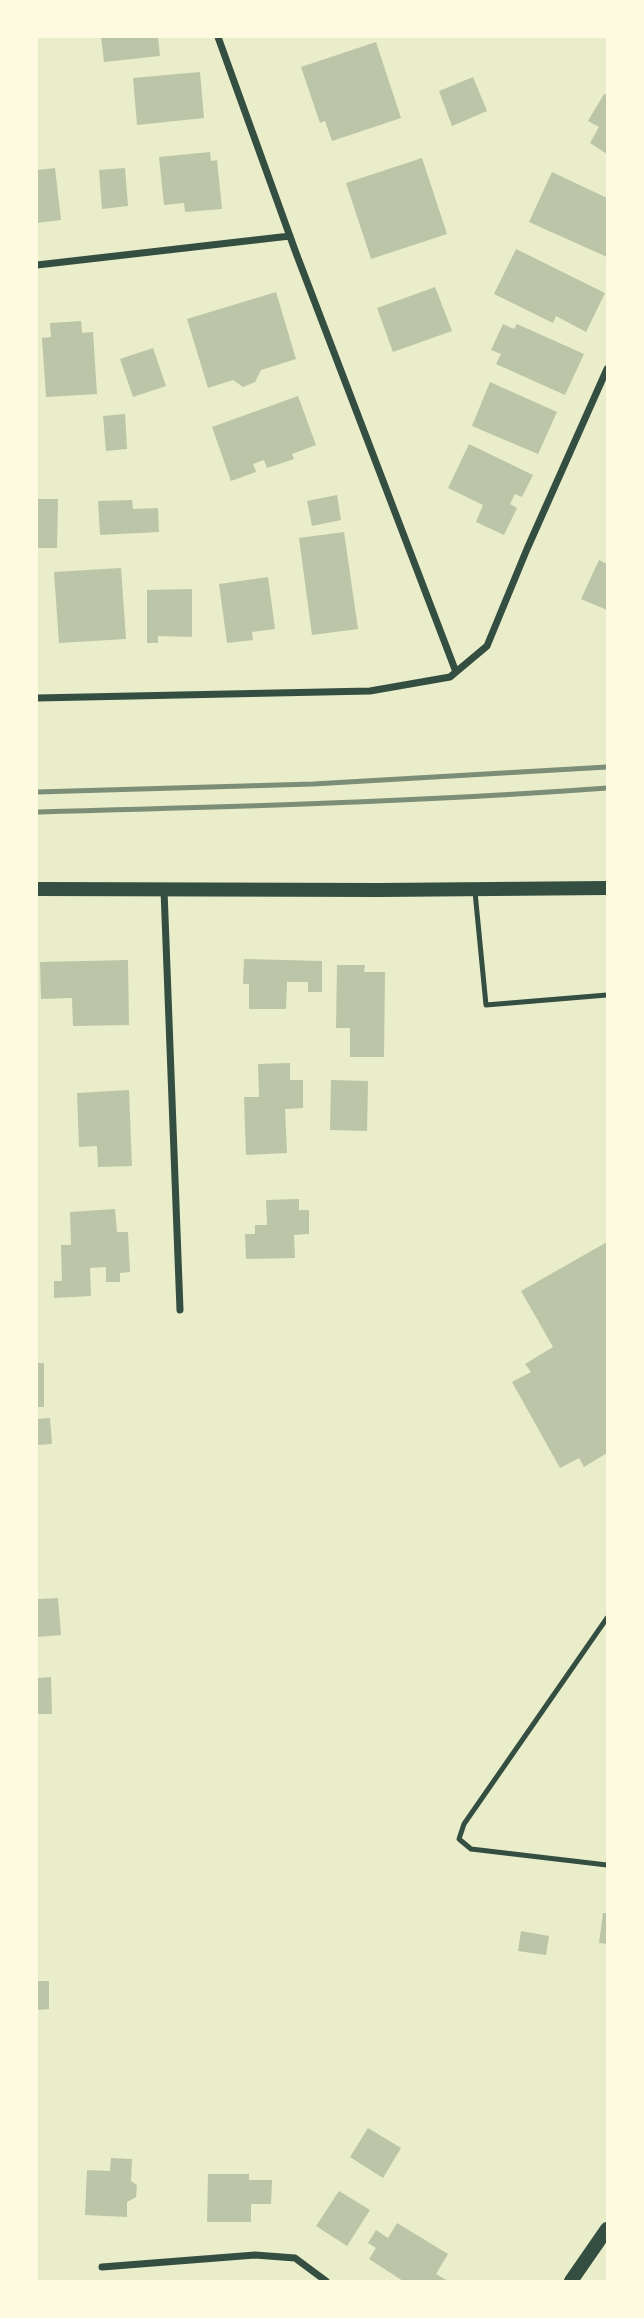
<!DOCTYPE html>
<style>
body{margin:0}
#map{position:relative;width:644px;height:2318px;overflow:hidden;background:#e9edc9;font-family:"Noto Sans",sans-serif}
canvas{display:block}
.frame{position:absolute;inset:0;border:38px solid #fefae0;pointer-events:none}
</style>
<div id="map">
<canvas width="644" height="2318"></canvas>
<div class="frame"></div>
</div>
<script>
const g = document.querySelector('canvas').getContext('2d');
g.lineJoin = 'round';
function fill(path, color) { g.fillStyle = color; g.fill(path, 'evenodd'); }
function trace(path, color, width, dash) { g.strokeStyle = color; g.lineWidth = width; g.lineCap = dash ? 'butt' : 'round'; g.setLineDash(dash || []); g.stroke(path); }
const building = new Path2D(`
 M101,37H158L160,56L104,62Z
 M376,42L401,118L332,141L325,121L320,123L301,67Z
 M200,72L204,118L137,125L133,78Z
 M473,77L487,111L452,126L439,91Z
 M604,94L607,95V154L590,143L599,127L588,121Z
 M210,152L211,161L217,160L222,209L185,212L184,203L164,205L159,157Z
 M422,158L447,234L371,259L346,183Z
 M55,168L61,220L37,223V170Z
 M125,168L128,206L102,209L99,170Z
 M552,172L607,198V257L529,222Z
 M516,249L605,293L586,332L556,316L553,323L494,294Z
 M435,287L452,331L393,352L377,308Z
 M276,292L296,359L261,370L255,382L243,387L233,380L208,388L187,319Z
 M81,321L82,333L93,332L97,394L46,397L42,338L51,337L50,323Z
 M503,324L514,329L517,324L584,354L565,395L496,364L501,354L491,350Z
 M153,348L166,386L133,397L120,359Z
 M490,382L557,412L538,454L472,426Z
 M298,396L316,445L292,454L294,459L267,468L264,460L253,464L256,472L231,481L212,427Z
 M125,414L127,449L106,451L103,416Z
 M469,444L533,475L522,497L515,494L510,504L517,508L504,535L476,522L483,505L448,488Z
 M337,495L341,520L312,526L307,501Z
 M37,499H58L57,548H37Z
 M132,500L133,509L158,508L159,532L100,535L98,501Z
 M344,532L358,629L312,635L299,538Z
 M599,560L607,564V610L581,599Z
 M121,568L126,639L59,643L54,572Z
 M268,577L275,629L252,632L253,640L227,643L219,584Z
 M192,589V637L158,636V643H147V590Z
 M244,959L322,961V992H308V982H287L286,1009H249V984H243Z
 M128,960L129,1025L73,1026L72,998L41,999L40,962Z
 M337,965H365L364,972H385L384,1057H350V1028H336Z
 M290,1063V1080H303V1108L285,1109L287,1153L246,1155L244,1097H259L258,1064Z
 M331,1080L368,1081L367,1131L330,1130Z
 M129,1090L132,1166L98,1167L97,1146L79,1147L77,1093Z
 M299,1199V1210H309V1234L294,1235L295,1258L246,1259L245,1234H255V1225H267L266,1200Z
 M115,1209L117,1232H128L130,1272L120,1273V1282H106V1267L90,1268L91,1296L54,1298V1281H62L61,1245H71L70,1212Z
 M607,1242V1453L584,1467L579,1458L560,1468L512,1382L531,1372L525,1364L553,1347L521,1291Z
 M37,1363H44V1407H37Z
 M50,1418L52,1444L37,1445V1419Z
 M58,1598L61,1635L37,1637V1599Z
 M51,1677L52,1714H37V1678Z
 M603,1913H607V1944L599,1943Z
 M521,1931L549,1936L546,1955L518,1951Z
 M37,1981H49V2009L37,2010Z
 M368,2128L401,2148L383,2178L350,2157Z
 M111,2158L132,2159L131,2181L137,2185L136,2197L127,2202V2217L85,2215L87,2170L110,2171Z
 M208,2174H249V2180H272L271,2204H251V2222H207Z
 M339,2191L370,2210L347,2246L316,2226Z
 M397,2223L448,2254L436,2274L448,2281H403L369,2259L376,2248L368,2243L376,2230L388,2238Z`);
const service = new Path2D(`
 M475,892L486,1005L607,995
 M607,1618L464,1824L459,1839L471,1849L607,1865`);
const minor = new Path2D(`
 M218,37L296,253L456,672
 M37,265L290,236
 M37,698L370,691L450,677L487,646L527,549L607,369
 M164,890L180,1310
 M102,2267L255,2255L295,2258L326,2281`);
const secondary = new Path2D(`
 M37,889L379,890L607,888
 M571,2281L607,2229`);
const rail = new Path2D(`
 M37,792L313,784L607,767
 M37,812C227,807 418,802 607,788`);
fill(building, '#bcc5a7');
trace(service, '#344e41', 5);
trace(minor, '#344e41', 7);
trace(secondary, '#344e41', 14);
trace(rail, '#7c8e77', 5);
</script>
